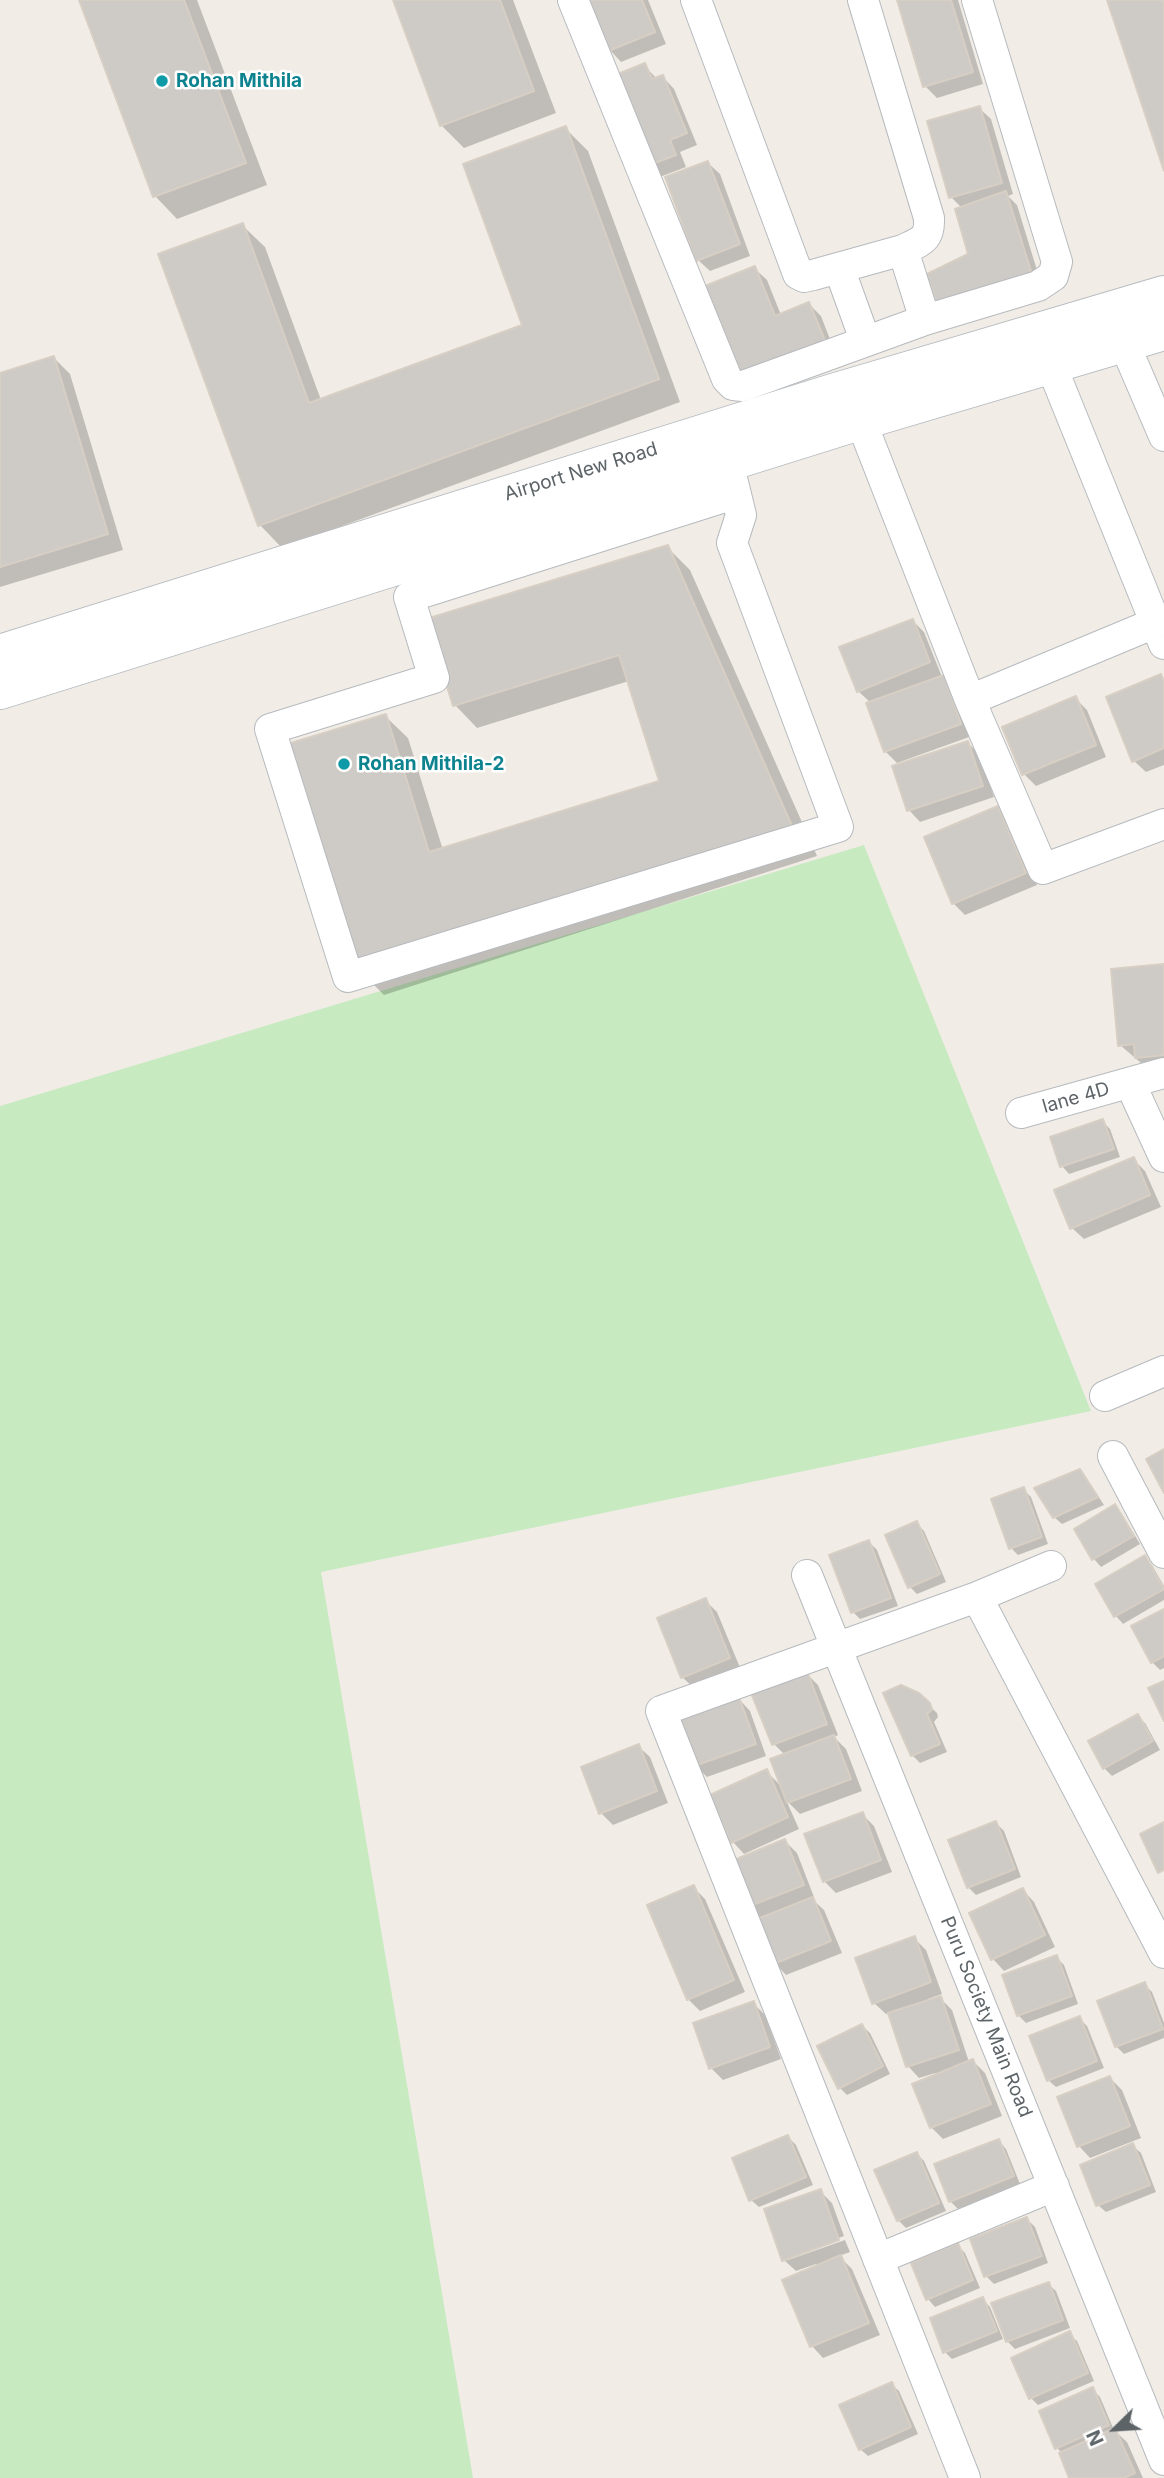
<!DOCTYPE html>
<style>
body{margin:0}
#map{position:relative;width:1164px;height:2478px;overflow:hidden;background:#f1ede6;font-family:Inter,sans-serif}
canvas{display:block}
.north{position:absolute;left:1080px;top:2394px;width:70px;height:70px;-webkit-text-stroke:5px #fff;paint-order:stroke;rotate:246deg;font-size:19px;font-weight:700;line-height:28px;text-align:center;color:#5d6468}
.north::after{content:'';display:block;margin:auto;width:24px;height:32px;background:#5d6468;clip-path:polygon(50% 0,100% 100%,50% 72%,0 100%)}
</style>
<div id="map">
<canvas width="1164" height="2478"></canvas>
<div class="north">N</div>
</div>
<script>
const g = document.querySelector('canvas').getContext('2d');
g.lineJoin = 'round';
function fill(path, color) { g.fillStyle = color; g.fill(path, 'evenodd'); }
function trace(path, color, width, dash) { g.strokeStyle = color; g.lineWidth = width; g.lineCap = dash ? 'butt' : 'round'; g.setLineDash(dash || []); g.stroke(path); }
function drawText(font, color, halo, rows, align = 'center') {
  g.font = font + ' Inter,sans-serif'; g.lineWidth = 5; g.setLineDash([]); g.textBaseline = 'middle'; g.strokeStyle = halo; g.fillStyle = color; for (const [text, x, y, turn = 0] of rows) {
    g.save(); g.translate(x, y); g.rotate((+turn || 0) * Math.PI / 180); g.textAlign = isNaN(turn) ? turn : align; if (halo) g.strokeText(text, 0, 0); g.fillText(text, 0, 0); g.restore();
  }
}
const green = new Path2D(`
 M864,845L1091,1411L321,1572L473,2478H0V1106Z`);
const shadow = new Path2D(`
 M81,0H197L267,185L177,219L155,196Z
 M395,0H513L556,113L464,148L441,125Z
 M589,0H648L666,44L621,62L610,50Z
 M899,0H958L983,84L937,98L925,86Z
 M644,65L657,79L663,77L674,89L697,145L680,152L686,167L657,178L645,166Z
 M979,108L991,119L1013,194L1008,196L1017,205L1044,293L970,255L962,208L951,197Z
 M565,128L588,151L680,402L282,548L260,525L242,225L265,247L321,400L524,326Z
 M708,163L720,174L750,256L710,271L698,260Z
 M755,269L767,280L781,315L809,304L821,316L836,355L755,387Z
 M54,358L70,374L123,550L0,587V375Z
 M667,547L690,570L817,856L384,995L361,972L385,716L408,738L443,850L661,782L629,681L477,728L455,705L428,620Z
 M913,621L924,632L942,677L955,689L972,736L897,763L885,751L871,703L858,691Z
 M1161,676L1164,680V765L1146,772L1134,761Z
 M1075,698L1087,710L1106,757L1036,786L1024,774L1004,727Z
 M968,743L980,755L994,797L920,822L909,810Z
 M997,808L1009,820L1037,885L965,915L953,903L926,838Z
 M1164,965V1067L1148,1069L1120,1045Z
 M1102,1121L1110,1129L1120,1157L1069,1174L1062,1166L1052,1138Z
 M1133,1159L1145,1171L1161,1207L1084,1239L1072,1228Z
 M1079,1471L1087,1479L1104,1505L1062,1524L1054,1517Z
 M1023,1489L1031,1497L1048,1544L1018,1555L1011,1548Z
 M1115,1506L1122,1514L1140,1544L1101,1567L1094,1559L1076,1529Z
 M916,1523L924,1531L946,1582L917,1594L910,1587Z
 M869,1542L877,1550L898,1606L860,1619L853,1612Z
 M1144,1557L1152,1565L1164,1586V1600L1123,1624L1116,1616L1097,1585Z
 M705,1600L717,1612L741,1670L694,1688L682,1677Z
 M1164,1611V1668L1160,1670L1152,1662Z
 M806,1673L818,1685L838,1735L834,1737L846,1749L862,1791L800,1814L786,1800L799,1829L744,1854L733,1842L766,1771L783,1788L785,1755L774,1744L754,1694Z
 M918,1695L937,1713L938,1717L934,1722L947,1752L920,1763L912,1755Z
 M739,1699L750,1711L766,1756L707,1777L695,1765Z
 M1137,1716L1145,1723L1160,1750L1112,1776L1104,1768Z
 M638,1746L650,1757L668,1803L613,1825L601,1813Z
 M862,1814L874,1826L892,1872L836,1893L824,1881Z
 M996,1823L1004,1831L1021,1877L976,1895L968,1887Z
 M785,1841L797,1853L814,1897L811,1898L824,1910L842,1953L786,1975L775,1963L762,1919L749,1906Z
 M693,1887L705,1899L745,1992L700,2011L688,1999Z
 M1023,1890L1034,1902L1055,1947L1004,1971L993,1959Z
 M914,1938L926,1950L942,1994L928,1999L929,2002L940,1998L952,2010L969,2062L973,2061L985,2073L1002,2116L943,2139L931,2127L935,2073L919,2078L908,2066L890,2013L886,2014L874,2003Z
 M1056,1957L1064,1965L1078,2004L1026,2023L1018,2015Z
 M1144,1984L1152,1992L1164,2023V2038L1124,2054L1116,2046Z
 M753,2003L765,2015L781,2059L723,2080L711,2068Z
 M1080,2019L1087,2026L1104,2068L1056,2087L1048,2080Z
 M862,2026L870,2033L890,2074L847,2095L839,2087Z
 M1110,2078L1122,2090L1141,2138L1090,2158L1079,2146Z
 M788,2137L796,2145L813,2185L759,2207L751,2200Z
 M999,2141L1006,2149L1020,2184L958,2209L950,2201Z
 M1133,2146L1141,2153L1156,2192L1106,2212L1098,2205Z
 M917,2154L924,2161L946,2211L906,2228L898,2220L877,2171Z
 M820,2191L832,2203L844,2236L788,2257V2260L845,2240L850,2252L839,2256L852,2269L880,2335L823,2358L812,2346L784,2281L817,2267L816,2264L796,2271L784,2260Z
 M1027,2219L1035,2227L1048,2263L994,2284L986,2276Z
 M957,2245L965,2253L980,2288L935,2307L928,2299Z
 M1048,2284L1056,2291L1070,2328L1015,2349L1007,2341Z
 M982,2299L990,2307L1003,2339L952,2359L945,2352Z
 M1069,2334L1077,2341L1094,2381L1038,2405L1031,2398Z
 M891,2384L899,2391L918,2434L868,2456L860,2449Z
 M1092,2389L1100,2397L1114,2430L1127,2442L1143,2478H1071L1062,2453L1057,2448Z`);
const building = new Path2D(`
 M79,0H184L246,163L153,197Z
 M393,0H500L534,91L440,126Z
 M587,0H642L655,32L608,51Z
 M897,0H951L973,72L923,87Z
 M1107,0H1164V171Z
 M645,63L652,79L663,75L687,133L670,140L676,155L644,167L608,78Z
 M980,106L1002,183L949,198L927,121Z
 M566,126L659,379L258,526L158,254L243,223L309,403L522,325L463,164Z
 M708,161L740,244L696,261L665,177Z
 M1006,191L1034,281L939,310L927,274L968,254L955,209Z
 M755,266L775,316L809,302L826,343L742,376L705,286Z
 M54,356L108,534L0,567V373Z
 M668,545L795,833L359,973L281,746L386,714L429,852L659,781L619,655L453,706L426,619Z
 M913,619L930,662L857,692L839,647Z
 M1161,674L1164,682V748L1132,762L1106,697Z
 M944,675L961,724L884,752L866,703Z
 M1076,696L1096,745L1022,775L1002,727Z
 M968,741L983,786L907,811L892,766Z
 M998,806L1026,873L952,904L924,837Z
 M1164,964V1055L1135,1058L1134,1044L1118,1046L1111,969Z
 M1103,1119L1114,1149L1060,1167L1050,1137Z
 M1134,1157L1150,1195L1070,1229L1054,1190Z
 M1164,1449V1493L1146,1459Z
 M1080,1469L1098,1497L1053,1518L1034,1488Z
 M1024,1487L1042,1537L1009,1549L991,1499Z
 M1115,1504L1134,1536L1092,1560L1074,1529Z
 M917,1521L940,1574L908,1588L885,1535Z
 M869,1540L891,1598L851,1613L829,1555Z
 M1145,1555L1164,1589L1114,1617L1095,1584Z
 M706,1598L730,1658L681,1678L657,1618Z
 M1164,1609V1656L1151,1663L1131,1626Z
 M807,1671L827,1724L772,1745L751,1693Z
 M1164,1681V1721L1148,1688Z
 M901,1685L919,1693L930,1703L932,1709L927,1714L940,1744L911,1756L883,1693Z
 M739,1697L756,1744L694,1766L677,1718Z
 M1138,1714L1153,1741L1103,1769L1088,1741Z
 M834,1735L851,1779L787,1803L770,1759Z
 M639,1744L657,1791L599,1814L581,1767Z
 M767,1769L788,1817L731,1843L710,1795Z
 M863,1812L881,1860L823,1882L804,1834Z
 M996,1821L1015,1869L967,1888L948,1840Z
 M1164,1822V1870L1158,1873L1140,1834Z
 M785,1839L804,1885L747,1907L729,1862Z
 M694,1885L734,1980L687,2000L647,1905Z
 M1023,1888L1045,1935L991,1960L969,1913Z
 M813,1897L831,1941L773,1964L755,1920Z
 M915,1936L931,1982L872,2004L855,1958Z
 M1057,1955L1072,1996L1017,2016L1002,1975Z
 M1145,1982L1163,2029L1115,2047L1097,2001Z
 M941,1996L959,2050L906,2067L888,2013Z
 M754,2001L770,2047L709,2069L693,2023Z
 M1080,2016L1097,2061L1047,2081L1029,2036Z
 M862,2024L883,2066L838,2089L817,2046Z
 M973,2059L991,2104L930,2128L912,2084Z
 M1110,2076L1130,2126L1077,2147L1057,2097Z
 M788,2135L806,2177L749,2201L732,2158Z
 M999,2139L1014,2176L949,2202L934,2164Z
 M1133,2143L1150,2185L1096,2206L1080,2165Z
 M917,2152L939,2203L897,2221L874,2170Z
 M821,2189L839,2240L782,2261L764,2209Z
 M1027,2217L1042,2256L984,2277L970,2239Z
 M958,2243L973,2280L926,2300L911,2263Z
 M841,2255L869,2323L810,2347L782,2280Z
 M1049,2282L1063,2320L1006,2342L991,2303Z
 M983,2297L997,2331L943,2353L930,2318Z
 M1070,2331L1088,2373L1029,2399L1011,2358Z
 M892,2382L911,2427L859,2450L839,2405Z
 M1093,2387L1109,2425L1055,2449L1039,2411Z
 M1115,2428L1135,2473L1124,2478H1069L1059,2453Z`);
const minor = new Path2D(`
 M573,0L727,379L733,385L743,386L925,320
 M696,0L798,274L804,277L813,275L903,250
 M863,0L929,218C930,240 921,241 903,250L925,320L1038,286L1053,276L1057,262L977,0
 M839,268L865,340
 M1124,343L1164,436
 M1051,365L1164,644
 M861,421L970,700L1043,869L1164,824
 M728,462L741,515L732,543L838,827L348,977L270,729L434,678L409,597L734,494
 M970,700L1155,623
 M1130,1083L1164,1157
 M1021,1113L1164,1073
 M1105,1396L1164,1371
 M1113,1456L1164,1553
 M807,1575L1164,2460
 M977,1597L1164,1953
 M878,2259L1054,2186
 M965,2478L661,1711L977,1597L1051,1566`);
const secondary = new Path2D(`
 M0,654L833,393L1164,295
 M0,690L843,426L1164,331`);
const markers = [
 [162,81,7,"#0f9aa8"],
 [344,764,7,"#0f9aa8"]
];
const cultureNames = [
 ["Rohan Mithila",176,81],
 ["Rohan Mithila-2",358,764]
];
const streetNames = [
 ["Airport New Road",581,472,-17],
 ["lane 4D",1076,1098,-16],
 ["Puru Society Main Road",986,2017,68]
];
fill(green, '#c7eac1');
fill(shadow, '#0003');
fill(building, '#cecac5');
trace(building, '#d7cec4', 2);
trace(minor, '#b6babe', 32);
trace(secondary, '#b7bcc1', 40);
trace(minor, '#fff', 30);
trace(secondary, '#fff', 38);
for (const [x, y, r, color] of markers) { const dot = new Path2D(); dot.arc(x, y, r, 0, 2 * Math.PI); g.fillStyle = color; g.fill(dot); trace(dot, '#fff', 2.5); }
drawText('bold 19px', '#0d838f', '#fff', cultureNames, 'left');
drawText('19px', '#5d6468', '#fff', streetNames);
</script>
